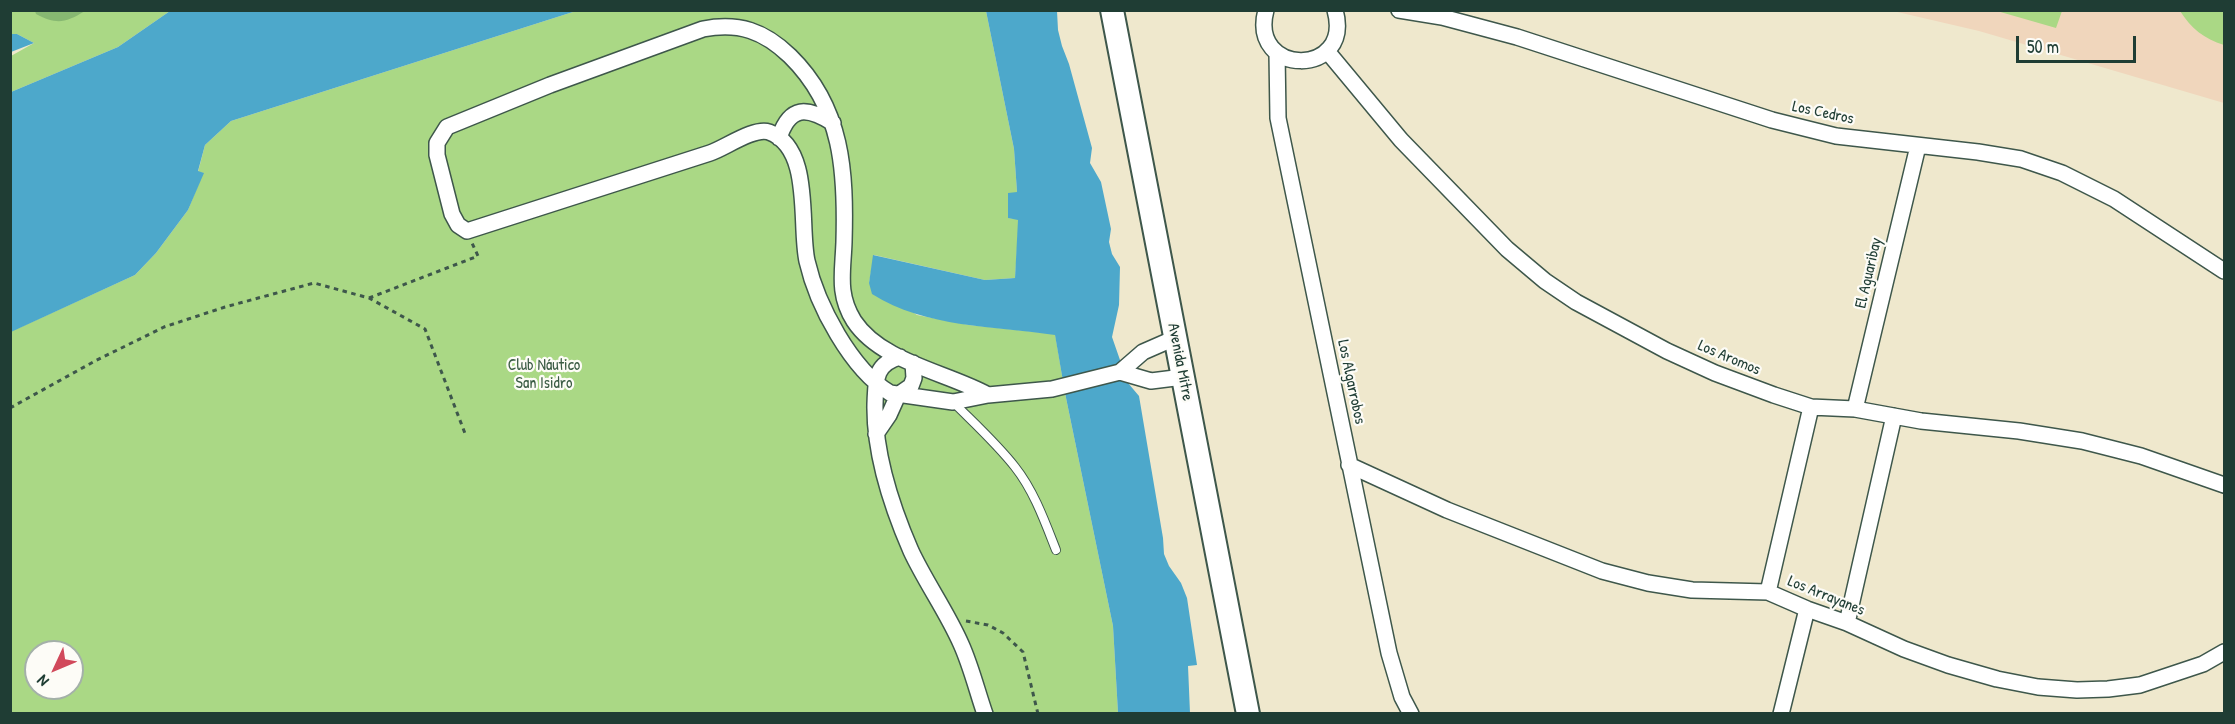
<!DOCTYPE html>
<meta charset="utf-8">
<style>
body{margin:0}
#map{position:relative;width:2235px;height:724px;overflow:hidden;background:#efe8cd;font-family:"Patrick Hand",sans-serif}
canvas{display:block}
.frame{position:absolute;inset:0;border:12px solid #1f3d34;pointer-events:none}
.north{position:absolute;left:24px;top:640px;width:60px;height:60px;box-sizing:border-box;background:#fdfcf7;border:2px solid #a4b0a9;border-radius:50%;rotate:226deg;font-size:16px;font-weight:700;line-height:24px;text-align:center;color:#1f3d34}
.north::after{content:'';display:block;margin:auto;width:21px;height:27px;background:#d1495b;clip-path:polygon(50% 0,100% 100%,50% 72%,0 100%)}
.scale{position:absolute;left:2016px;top:36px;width:120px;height:27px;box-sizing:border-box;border:3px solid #1f3d34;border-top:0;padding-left:8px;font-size:18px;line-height:21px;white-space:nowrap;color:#1f3d34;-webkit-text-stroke:4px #fdfcf7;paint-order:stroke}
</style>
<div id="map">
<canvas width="2235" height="724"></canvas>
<div class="frame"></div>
<div class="north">N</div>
<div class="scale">50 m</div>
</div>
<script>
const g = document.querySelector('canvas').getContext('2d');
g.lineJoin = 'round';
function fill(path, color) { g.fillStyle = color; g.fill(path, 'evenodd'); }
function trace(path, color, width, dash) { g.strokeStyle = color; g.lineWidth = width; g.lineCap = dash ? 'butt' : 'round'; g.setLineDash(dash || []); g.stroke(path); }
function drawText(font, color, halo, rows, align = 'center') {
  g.font = font + ' "Patrick Hand",sans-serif'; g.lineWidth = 4.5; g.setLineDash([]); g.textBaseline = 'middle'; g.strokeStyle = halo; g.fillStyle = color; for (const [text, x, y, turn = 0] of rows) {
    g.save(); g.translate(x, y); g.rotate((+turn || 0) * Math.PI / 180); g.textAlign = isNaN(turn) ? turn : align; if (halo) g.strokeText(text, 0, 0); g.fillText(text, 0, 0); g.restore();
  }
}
const built = new Path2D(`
 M1893,11H2224V103L1979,31Z`);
const green = new Path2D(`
 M11,11H170L118,47L11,92V56L34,43L17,34H11Z
 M576,11H986L1014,149L1017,192L1008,218L1019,219L1015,278L985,280L874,255L869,283L917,315L969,325L1055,334L1065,393L1113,626L1118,713H11L10,332L135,275L156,253L188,210L203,173L198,172L205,145L231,121ZM36,652H72V688H36Z
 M1997,11L2062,10V11L2056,28Z
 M2180,11H2224V45C2204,39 2191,28 2180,11Z`);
const forest = new Path2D(`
 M35,11V10L85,11C65,23 57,25 36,14Z`);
const water = new Path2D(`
 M170,11V10L576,11L231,121L205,145L198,171L204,173L188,210L156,253L135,275L11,332V92L118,47Z
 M986,11H1057L1058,30L1062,46L1069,64L1092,148L1090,163L1101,182L1111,229L1109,242L1112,254L1120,267L1119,305L1112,337L1128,383L1139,396L1163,538L1164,554L1169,566L1181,583L1187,598L1197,665L1188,666L1190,713H1118L1113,626L1065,393L1055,335C994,326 926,328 872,294L869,283L873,255L985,280L1015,278L1018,220L1008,218V193L1017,192L1014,149Z
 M11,34H17L34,43L11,52Z`);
const path = new Path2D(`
 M369,298L478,256L472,243
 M10,408L95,361L164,327L225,307L314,283L369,298L425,329L466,436
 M966,621L988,625L1003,633L1023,652L1038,714`);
const lane = new Path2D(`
 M954,403C975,424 997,444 1015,467C1034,491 1045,522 1056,550`);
const street = new Path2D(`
 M1266,10C1248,77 1354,78 1335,10
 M1399,10L1442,17L1517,37L1772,120L1836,136L1978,152L2021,159L2062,173L2114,199L2224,271
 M1327,51L1401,140L1507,249L1545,281L1576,302L1667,351L1715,373L1774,395L1811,407L1855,409L1921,421L2019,431L2082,441L2141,456L2224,485
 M1277,53L1278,118L1389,653L1402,697L1411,714
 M779,138C790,105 807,107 833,123
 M900,357C874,364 876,381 875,404C874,454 891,505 911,551C926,583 947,612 961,644C971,666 977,691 985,714
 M1120,372L1143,352L1175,338
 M988,395C946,372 881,362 854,321C837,294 843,272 844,242C846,172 843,108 790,56C764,31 739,22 703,29L550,85L447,127L437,143V155L452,214L458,225L467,231C548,205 629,179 710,153C725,148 754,127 769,132C813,148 799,225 807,261C817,305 851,369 890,393L953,402L988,395L1052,389L1120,372L1151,381L1183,377
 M1855,409L1918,146
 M876,434L889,415L898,395L911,386L914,378L913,363
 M1349,465L1447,510L1602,571L1648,583L1692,590L1768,592L1807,609L1847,623L1904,649L1948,665L1997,679L2038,687L2077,690L2108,689L2140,685L2203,664L2224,652
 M1768,592L1811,407
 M1847,623L1894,416
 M1781,714L1807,609`);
const secondary = new Path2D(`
 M1112,10L1248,714`);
const streetNames = [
 ["Los Cedros",1823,113,12],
 ["El Aguaribay",1869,273,-77],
 ["Los Aromos",1729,358,23],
 ["Avenida Mitre",1180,362,79],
 ["Los Algarrobos",1351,382,78],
 ["Los Arrayanes",1826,596,22]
];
const parkNames = [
 ["Club Náutico",544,366],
 ["San Isidro",544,384]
];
fill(built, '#f0d6bc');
fill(green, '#aad885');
fill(forest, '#87b872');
fill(water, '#4da8cb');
trace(lane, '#3e574b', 10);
trace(street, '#3e574b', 18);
trace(secondary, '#3e574b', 26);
trace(path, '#3e574b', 3, [4.5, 4.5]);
trace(lane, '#fff', 8);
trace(street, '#fff', 15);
trace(secondary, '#fff', 22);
drawText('16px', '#1f3d34', '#fdfcf7', streetNames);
drawText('16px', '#3b5c44', '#fdfcf7', parkNames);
</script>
